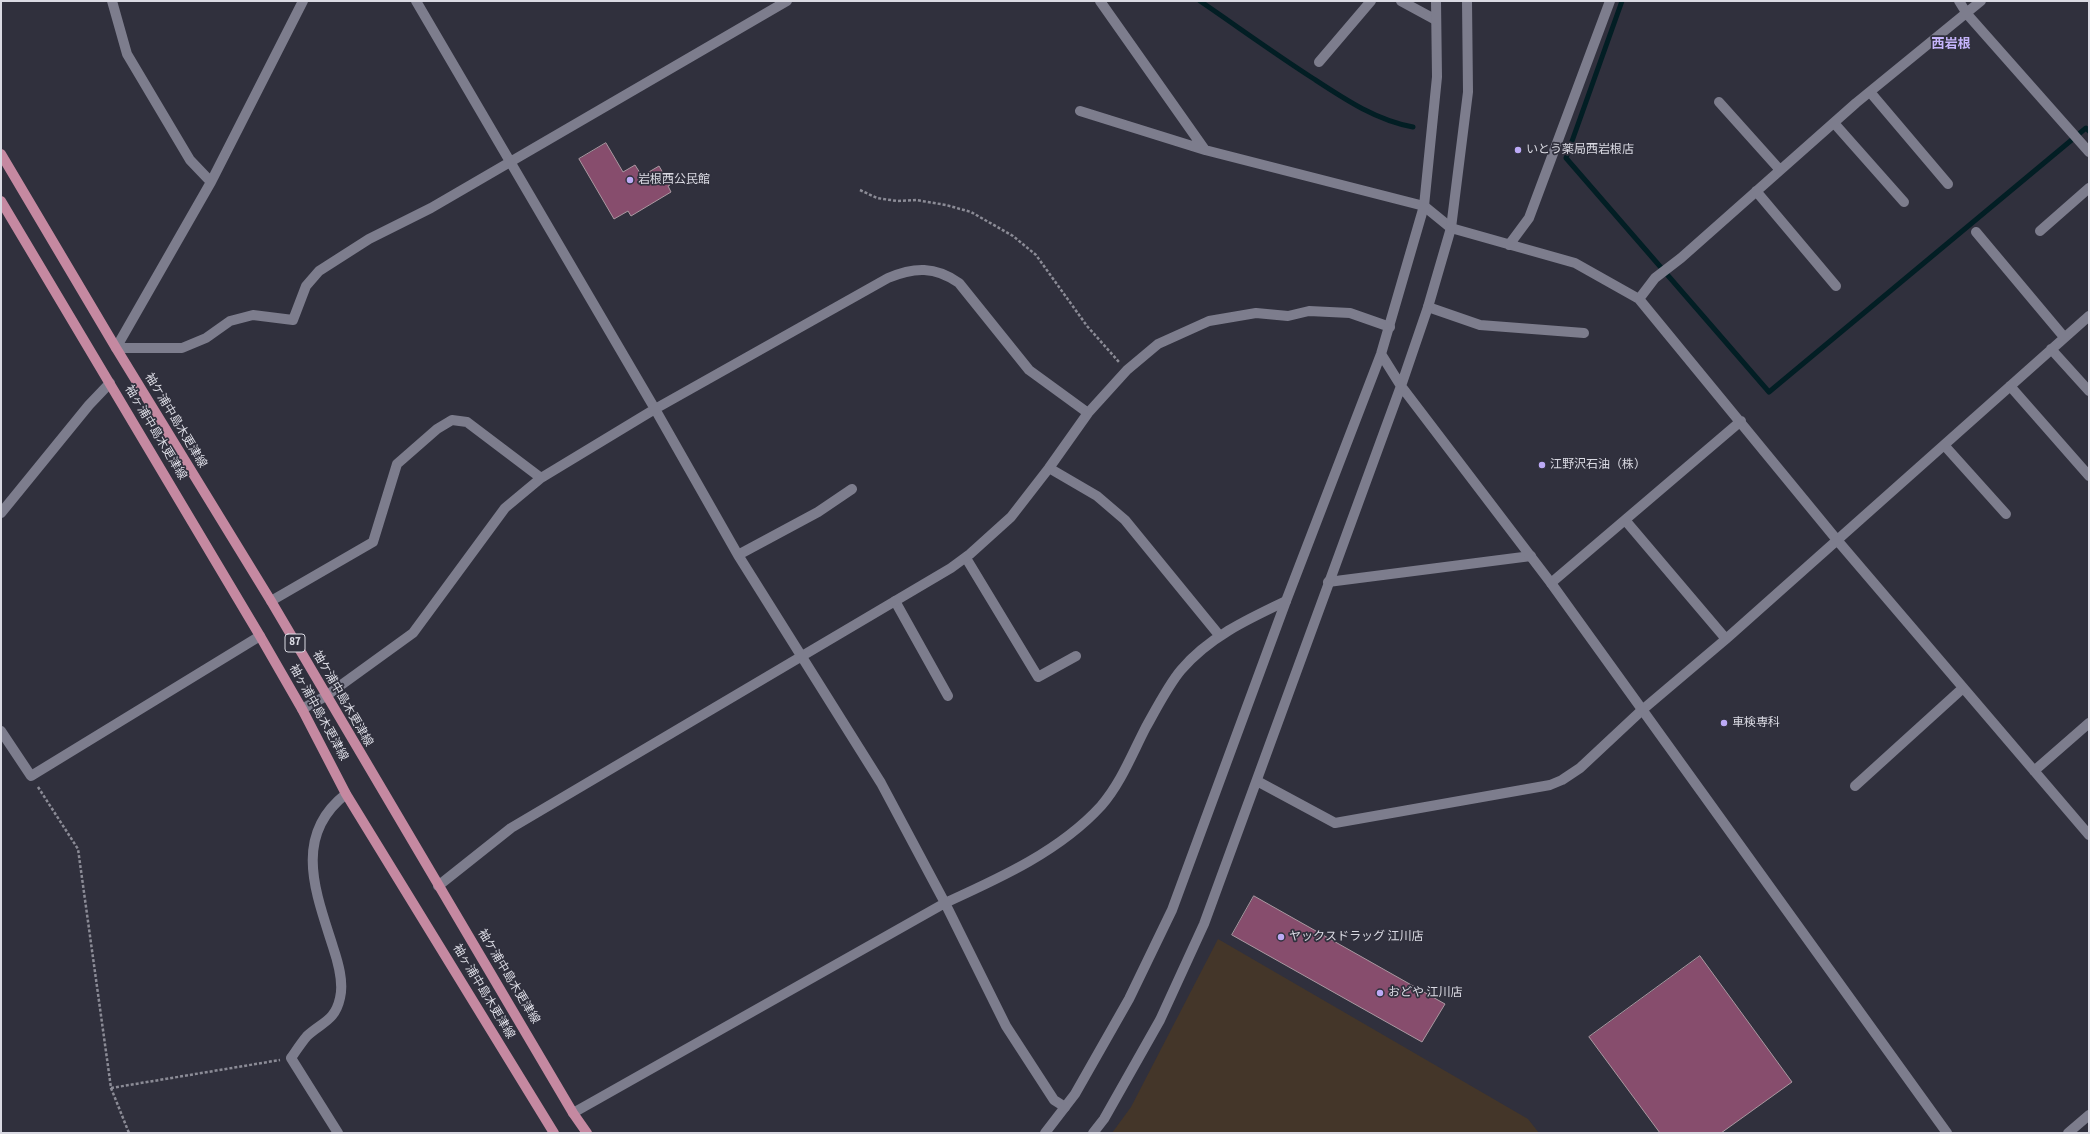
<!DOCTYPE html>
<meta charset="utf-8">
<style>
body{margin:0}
#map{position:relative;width:2090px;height:1134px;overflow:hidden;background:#30303d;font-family:"Source Sans 3",sans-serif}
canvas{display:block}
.frame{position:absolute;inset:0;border:2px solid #dadae3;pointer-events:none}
</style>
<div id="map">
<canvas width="2090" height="1134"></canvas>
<div class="frame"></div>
</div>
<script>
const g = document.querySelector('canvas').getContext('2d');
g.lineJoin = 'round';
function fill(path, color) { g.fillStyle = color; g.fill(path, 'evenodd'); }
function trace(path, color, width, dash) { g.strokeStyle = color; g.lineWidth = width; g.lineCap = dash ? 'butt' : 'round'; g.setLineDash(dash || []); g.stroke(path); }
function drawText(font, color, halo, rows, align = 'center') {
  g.font = font + ' "Source Sans 3","Noto Sans JP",sans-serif'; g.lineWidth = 3.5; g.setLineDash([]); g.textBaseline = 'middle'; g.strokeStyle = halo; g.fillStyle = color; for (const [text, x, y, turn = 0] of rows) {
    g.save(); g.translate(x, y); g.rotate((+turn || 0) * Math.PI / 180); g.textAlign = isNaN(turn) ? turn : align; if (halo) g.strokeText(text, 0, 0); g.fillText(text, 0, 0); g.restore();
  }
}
const industrial = new Path2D(`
 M1218,939L1528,1119L1539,1133H1112L1131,1107Z`);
const stream = new Path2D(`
 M1200,1C1238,27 1275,54 1314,79C1346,100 1376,120 1413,127
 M1622,1L1566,158L1769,392L2086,128L2089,131`);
const building = new Path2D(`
 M606,143L623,172L635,165L642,176L659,166L670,185L668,186L671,192L631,216L628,211L614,219L579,159Z
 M1254,896L1445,1004L1422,1042L1232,935Z
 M1700,956L1792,1082L1721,1133H1660L1589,1037Z`);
const path = new Path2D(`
 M860,190L877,198L897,201L916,200L946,205L971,212L1013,236L1036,255L1087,326L1119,362
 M38,787L78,849L111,1088L129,1133
 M111,1088L280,1060`);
const service = new Path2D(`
 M1428,307L1480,325L1584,333
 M966,558L1038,677L1076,656
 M895,601L948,696
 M338,1133L291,1058C296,1051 301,1043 307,1036C322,1022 335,1021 340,998C344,982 338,962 333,947C316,893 292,836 346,794`);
const minor = new Path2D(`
 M112,1L127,54L190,160L211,182
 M416,1L655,409L738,555L881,783L945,903L1006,1026L1054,1100L1065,1107
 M1100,1L1205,150L1424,206L1451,228L1575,263L1639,299L1837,540L2089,835
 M1401,1L1436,20
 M1959,1L1967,14L2089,152
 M1319,62L1371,1
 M1870,92L1948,184
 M1719,102L1780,170
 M1080,111L1205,150
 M1834,123L1904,202
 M1756,191L1836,286
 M2040,231L2089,188
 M1976,232L2064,337
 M1509,245L1529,218L1610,1
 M1639,299L1655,278L1681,258L1856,103L1981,1
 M116,348H182L206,338L230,321L253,315L293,320L306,286L319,271L369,239L431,208L787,1
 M116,348L211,182L303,1
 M2051,349L2089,391
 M2010,386L2089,476
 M1944,445L2006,514
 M1049,468L1097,496L1125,520L1219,635
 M1,513L89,405L110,383
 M1625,520L1726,639
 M738,555L818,512L852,489
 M1328,582L1531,556
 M1551,583L1741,421
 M271,601L373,542L397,464L437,429L452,420L467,422L541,478
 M302,709L326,696L413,633L505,508L541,478L655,409L888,278C914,267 935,266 959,283L1029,370L1088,413
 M1,731L31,776L260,636
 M2034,771L2089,723
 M1257,781L1335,823L1550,785L1562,780L1580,768L1641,711L1726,639L2089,316
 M1855,786L1963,688
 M438,886L511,828L951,568L970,554L1011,517L1049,468L1088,413L1127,370L1158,344L1209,321L1256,313L1288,316L1309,311L1350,313L1390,327
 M573,1113L945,903C1000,878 1060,851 1101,806C1121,783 1132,754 1146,727C1155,711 1169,684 1181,670C1209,637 1248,619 1286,601
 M2068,1133L2089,1115`);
const tertiary = new Path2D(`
 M1381,354L1401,386L1551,583L1947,1133
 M1045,1133L1075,1094L1129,999L1172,910L1286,601L1381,354L1424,206L1437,77L1436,1
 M1093,1133L1104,1119L1160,1020L1204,924L1401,386L1428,307L1451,228L1468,92L1467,1`);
const primary = new Path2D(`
 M1,154L116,348L271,601L573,1113L587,1133
 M1,201L260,636L302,709L346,794L554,1133`);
const markers = [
 [1518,150,4,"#bcaaf6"],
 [630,180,4,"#bcaaf6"],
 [1542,465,4,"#bcaaf6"],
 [1724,723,4,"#bcaaf6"],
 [1281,937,4,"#bcaaf6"],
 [1380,993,4,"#bcaaf6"]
];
const shields = [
 [295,643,20]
];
const shieldNames = [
 ["87",295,643]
];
const poiNames = [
 ["いとう薬局西岩根店",1526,150],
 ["岩根西公民館",638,180],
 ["江野沢石油（株）",1550,465],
 ["車検専科",1732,723],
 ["ヤックスドラッグ 江川店",1289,937],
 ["おどや 江川店",1388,993]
];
const streetNames = [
 ["袖ケ浦中島木更津線",175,421,59],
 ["袖ヶ浦中島木更津線",155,433,59],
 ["袖ケ浦中島木更津線",342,699,60],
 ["袖ヶ浦中島木更津線",318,713,61],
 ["袖ケ浦中島木更津線",508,977,59],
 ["袖ヶ浦中島木更津線",483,992,59]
];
const neighbourhoodNames = [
 ["西岩根",1951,45]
];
fill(industrial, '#443629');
trace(stream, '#021e24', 5);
fill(building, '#874d6d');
trace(building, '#aa98a1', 1);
trace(path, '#8b8b96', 2.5, [3, 2]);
trace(service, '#7d7d8d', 10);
trace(minor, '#7d7d8d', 10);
trace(tertiary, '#7d7d8d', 10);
trace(primary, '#c589a1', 10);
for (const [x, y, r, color] of markers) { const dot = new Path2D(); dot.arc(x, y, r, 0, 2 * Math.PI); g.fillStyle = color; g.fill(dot); trace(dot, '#30303d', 1.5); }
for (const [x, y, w] of shields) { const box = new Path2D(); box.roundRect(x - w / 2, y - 9, w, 18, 3); g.fillStyle = '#30303d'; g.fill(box); trace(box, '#dadae3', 1); }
drawText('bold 11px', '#dadae3', null, shieldNames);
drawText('12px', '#dadae3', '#30303d', poiNames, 'left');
drawText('12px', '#dadae3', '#30303d', streetNames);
drawText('bold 13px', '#c6b5fc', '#30303d', neighbourhoodNames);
</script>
